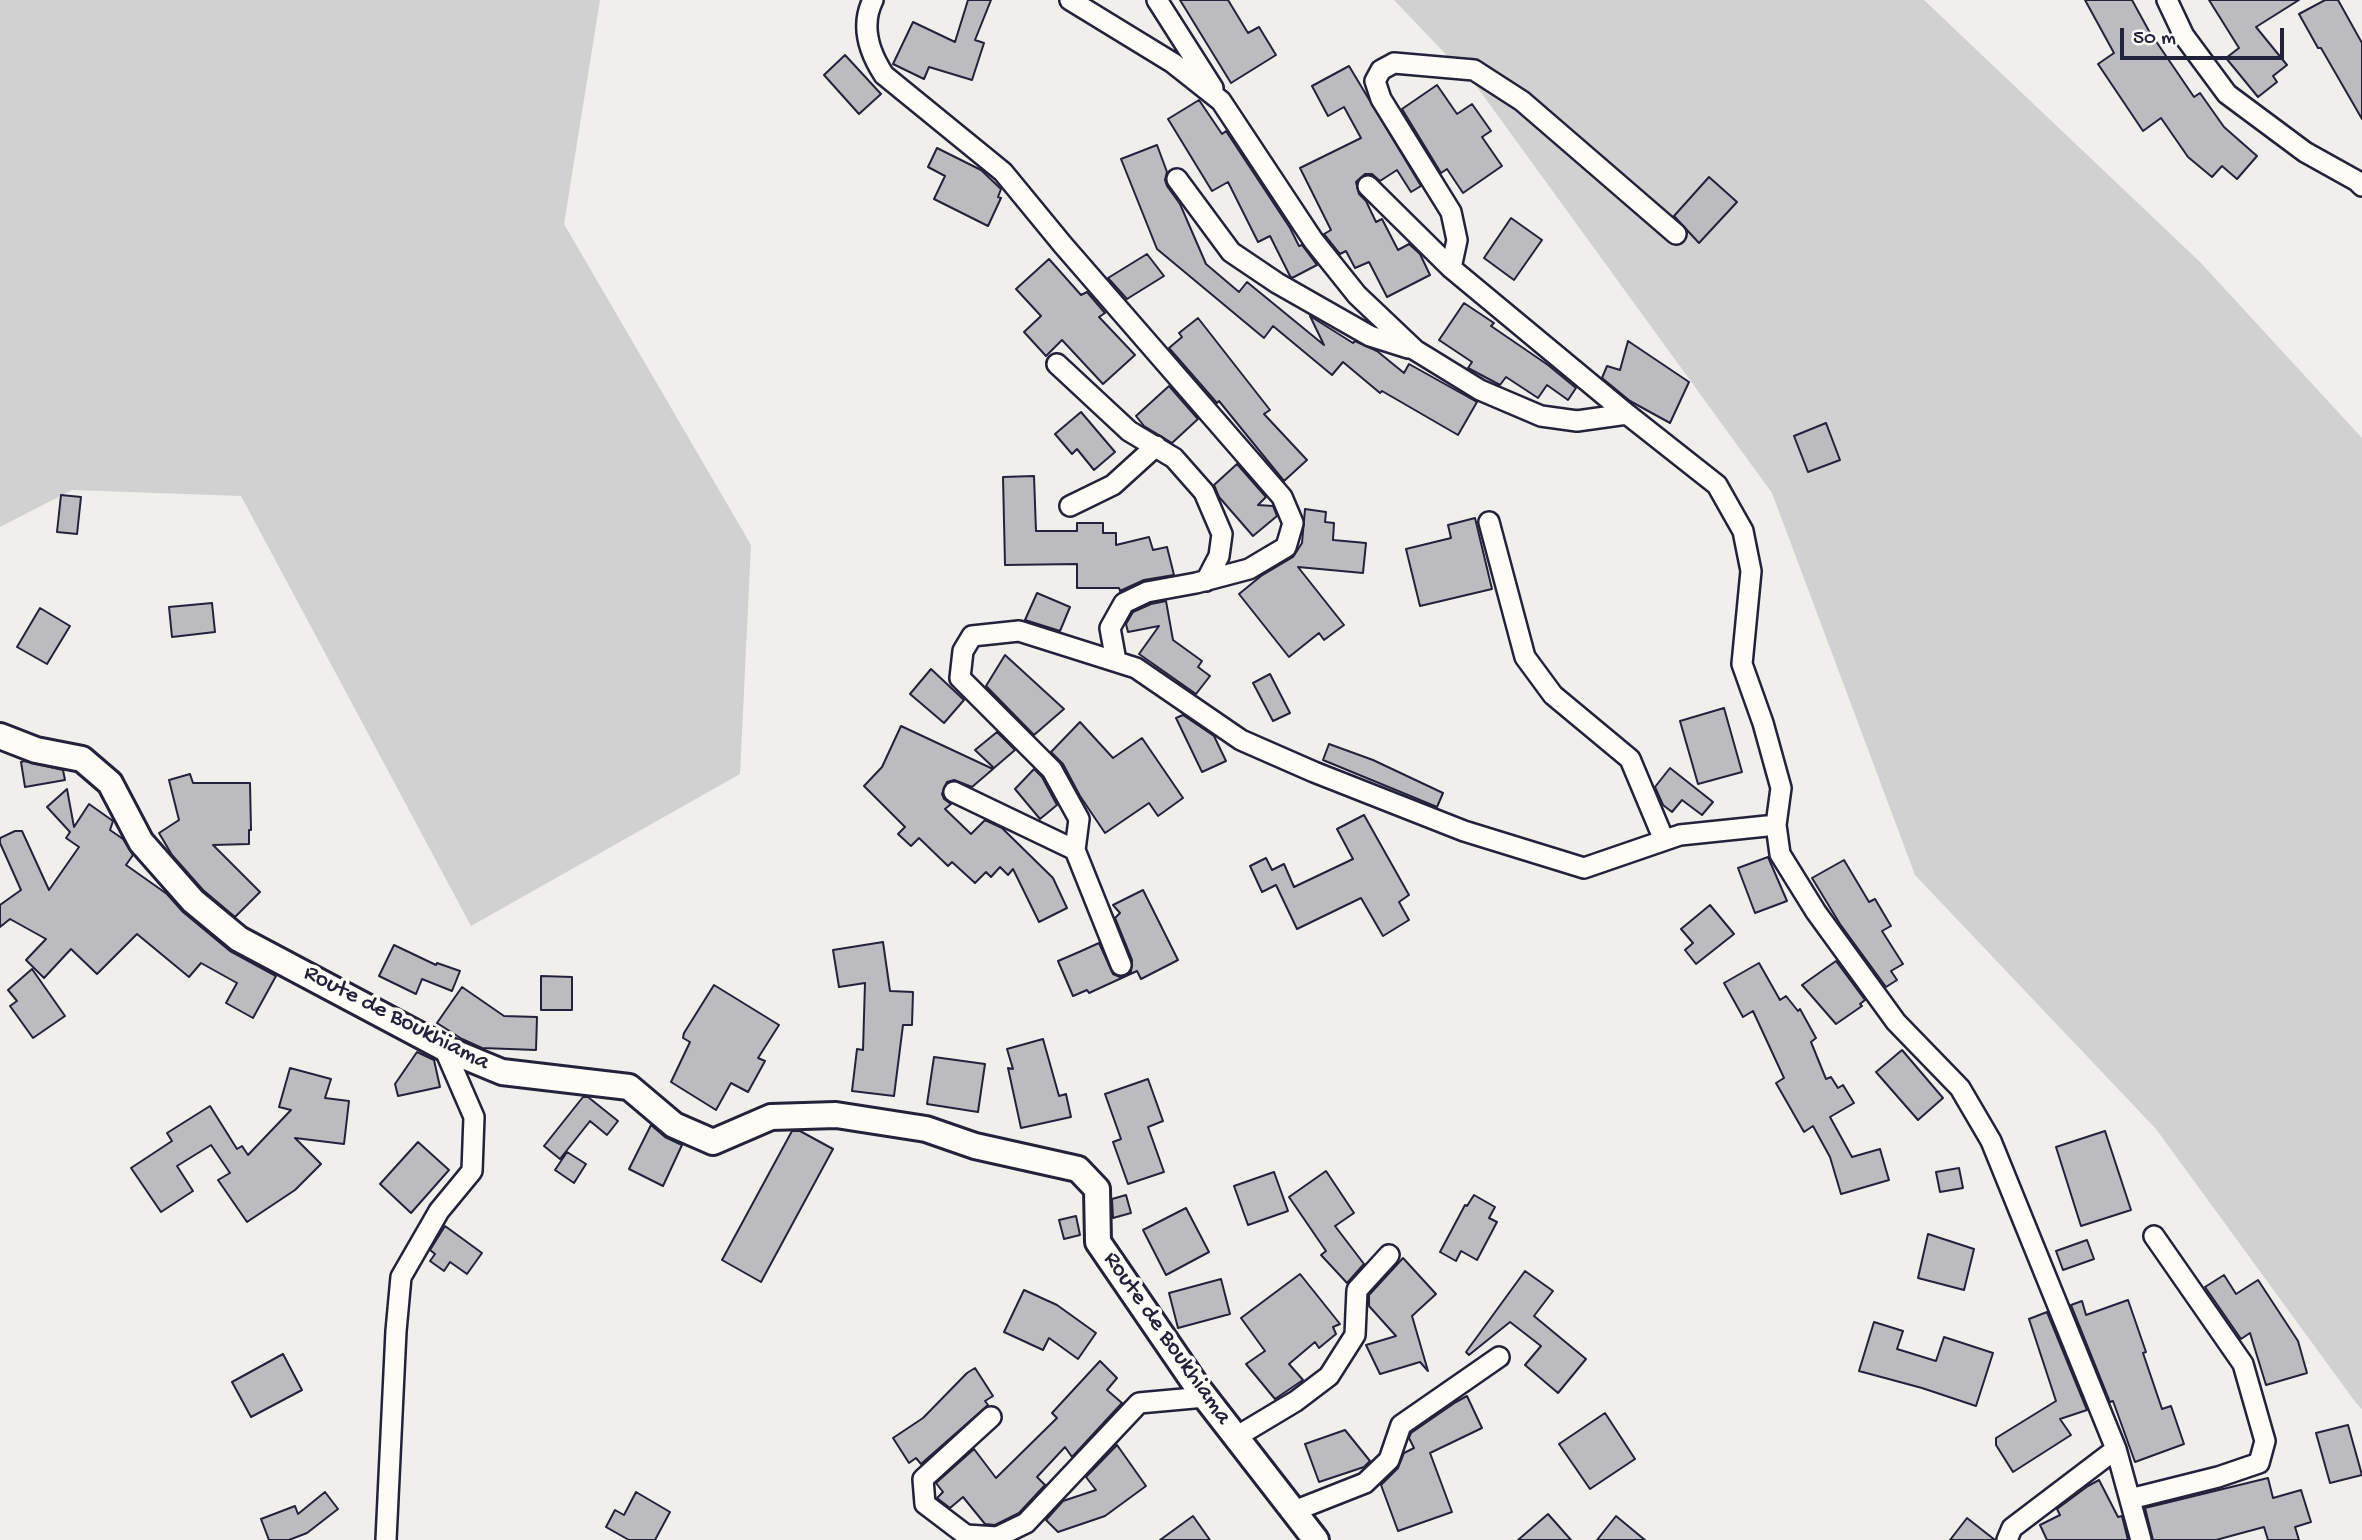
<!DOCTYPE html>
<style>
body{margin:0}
#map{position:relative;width:2362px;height:1540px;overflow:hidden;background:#f0efec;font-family:"Gochi Hand",sans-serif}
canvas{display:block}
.scale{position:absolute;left:2120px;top:28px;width:164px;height:32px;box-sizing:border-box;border:4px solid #22223b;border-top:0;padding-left:9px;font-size:21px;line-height:24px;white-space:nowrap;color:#22223b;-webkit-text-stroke:5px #fdfcf7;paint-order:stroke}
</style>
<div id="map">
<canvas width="2362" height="1540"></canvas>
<div class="scale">50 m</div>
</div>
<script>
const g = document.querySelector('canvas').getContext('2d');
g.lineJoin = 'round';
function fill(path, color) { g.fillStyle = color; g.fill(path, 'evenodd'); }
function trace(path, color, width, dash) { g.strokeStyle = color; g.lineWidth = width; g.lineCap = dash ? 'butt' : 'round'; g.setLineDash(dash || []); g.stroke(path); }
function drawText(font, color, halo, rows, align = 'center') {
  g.font = font + ' "Gochi Hand",sans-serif'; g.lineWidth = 7; g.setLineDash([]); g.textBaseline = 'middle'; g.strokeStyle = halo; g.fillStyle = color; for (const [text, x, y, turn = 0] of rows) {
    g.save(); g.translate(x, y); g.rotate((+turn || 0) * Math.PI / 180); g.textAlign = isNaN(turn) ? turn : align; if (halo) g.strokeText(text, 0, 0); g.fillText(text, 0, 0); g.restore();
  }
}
const green = new Path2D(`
 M0,0H600L564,224L751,545L740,774L471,926L241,496L72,490L0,527Z
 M1394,0H1924L2200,262L2362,438V1409L2356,1403L2156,1129L1915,875L1772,493L1477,87Z`);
const building = new Path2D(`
 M968,0H991L975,40L984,43L972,80L929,67L924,79L893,64L913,22L955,42Z
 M1180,0H1228L1248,33L1259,27L1276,55L1231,83Z
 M2085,0H2132L2149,31L2194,97L2200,93L2224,127L2257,156L2237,179L2222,166L2212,177L2188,157L2161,118L2143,131L2098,64L2114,53Z
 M2209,0H2299L2256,27L2287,65L2273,76L2277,82L2258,97L2226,58L2239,48Z
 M2325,0H2338L2362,43V119L2321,48H2318L2299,14Z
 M845,55L881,94L859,114L824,75Z
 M1349,66L1421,186L1411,192L1397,170L1380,181L1372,174H1365L1356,182L1359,194L1366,201L1376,222L1382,219L1398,250L1409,244L1420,254L1430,275L1387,297L1369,262L1355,268L1346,251L1340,254L1324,234L1331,230L1300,168L1361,138L1344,107L1328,116L1312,86Z
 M1437,85L1457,114L1472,104L1491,131L1482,137L1502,166L1463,193L1447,169L1441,173L1402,109Z
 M1199,100L1222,134L1226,131L1290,228L1299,246L1302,245L1317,265L1292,278L1290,276L1270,236L1258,242L1228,182L1212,191L1168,119Z
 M1157,145L1167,172L1165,180L1167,186L1180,204L1206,264L1239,292L1247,282L1324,345L1310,316L1353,343L1355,341L1377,351L1404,373L1409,364L1477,402L1458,435L1382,391L1380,393L1343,362L1332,375L1273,326L1264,338L1157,249L1121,159Z
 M937,148L981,170L1001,189L998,197L1001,198L988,226L934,199L945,176L928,167Z
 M1709,177L1737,202L1699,243L1674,216Z
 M1511,218L1542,240L1514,280L1484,258Z
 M1147,254L1164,276L1127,299L1108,278Z
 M1049,259L1081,295L1087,292L1105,313L1099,317L1135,355L1103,384L1062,340L1046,356L1024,332L1041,316L1016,289Z
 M1464,303L1494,323L1491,326L1548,365L1576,388L1568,400L1547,385L1538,398L1506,377L1500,385L1468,368L1472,362L1439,340Z
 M1198,318L1270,410L1264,414L1307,460L1284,481L1219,401L1217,403L1169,348L1182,337L1179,333Z
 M1628,341L1689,382L1670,423L1630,401L1602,378L1607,366L1620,370Z
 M1169,386L1198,419L1172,443L1144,426L1136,416Z
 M1081,412L1115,452L1094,470L1077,449L1072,454L1055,434Z
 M1826,423L1840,460L1808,472L1794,436Z
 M1237,464L1266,497L1258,505L1273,506L1277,516L1253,536L1219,497L1214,485Z
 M1034,476L1036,531H1077V523H1103V533H1116V545L1149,537L1153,550L1167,547L1174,575L1144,580L1120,591L1119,588H1077V564L1005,565L1003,477Z
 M61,495L81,497L77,534L57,532Z
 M1305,509L1326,512L1325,522L1334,523L1333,540L1366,543L1363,573L1298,567L1344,625L1324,640L1319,633L1289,657L1239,594L1261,576L1293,557L1302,543Z
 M1475,518L1492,589L1420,606L1406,549L1451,538L1448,525Z
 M1037,593L1070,607L1060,631L1025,620Z
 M1166,601L1173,640L1202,661L1198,667L1210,676L1196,694L1139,654L1159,626L1128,632L1126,624L1133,612L1151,604Z
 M212,603L215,632L172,637L169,607Z
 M40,608L70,626L47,664L17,647Z
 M1005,655L1064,709L1034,735L986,686Z
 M931,669L964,700L944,723L910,694Z
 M1270,674L1290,713L1273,721L1253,683Z
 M1724,708L1742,772L1698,784L1680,721Z
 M1183,715L1214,736L1226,761L1202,772L1176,718Z
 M1080,722L1113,758L1142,738L1183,798L1158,816L1149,803L1105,833L1080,796L1063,764L1051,752Z
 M901,726L993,769L972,787L954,780L947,782L942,794L944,799L951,804L945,809L971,834L985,820L1002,828L1053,878L1067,908L1039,922L1013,869L1008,875L1000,867L991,877L986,872L975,883L952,862L948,866L919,838L911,846L898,834L905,827L864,786L882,767Z
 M997,732L1015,750L994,768L975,750Z
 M1329,744L1373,760L1443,793L1437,807L1323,760Z
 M24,761L63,770L65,780L25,787L21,762Z
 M1670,768L1713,802L1702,815L1682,800L1672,812L1663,805L1655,787Z
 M1034,769L1042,777L1057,805L1040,819L1015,789Z
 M190,774L193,783H250L251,830H249V844L213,845L260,892L235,917L203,890L172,855L159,833L179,820L169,780Z
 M67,789L74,827L89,804L113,821L110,830L123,839L133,855L126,865L167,894L183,912L230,951L276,976L253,1018L226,1003L237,983L201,963L189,977L137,934L97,974L71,949L44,978L26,960L46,939L10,919L0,927V905L21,890L0,843V838L15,831H22L49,890L79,847L66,838L70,832L47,807Z
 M1364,815L1409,895L1399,902L1409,920L1383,936L1361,898L1297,929L1276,885L1262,892L1250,866L1266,858L1272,870L1284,864L1294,887L1353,859L1337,829Z
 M1768,857L1787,901L1755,913L1738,868Z
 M1844,860L1869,902L1875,899L1891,926L1882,931L1903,964L1891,971L1897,980L1886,987L1840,924L1812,878Z
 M1143,890L1178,960L1141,979L1137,971L1089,993L1087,990L1073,996L1058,961L1079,952L1099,943L1113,974L1120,977L1131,972L1132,960L1115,918L1120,913L1113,905Z
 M1710,905L1734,934L1696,964L1685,950L1693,943L1681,929Z
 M883,942L890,991L913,992L912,1025H903L894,1096L852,1091L857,1049L863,1050L865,983L839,987L833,950Z
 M394,945L436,965L437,963L460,971L452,991L422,979L416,994L379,976Z
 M1836,961L1865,1000L1860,1004L1862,1006L1836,1024L1802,985Z
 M1759,963L1780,1000L1786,996L1798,1011L1800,1009L1816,1038L1811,1042L1826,1079L1831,1077L1838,1088L1843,1085L1854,1103L1830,1117L1852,1157L1880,1149L1889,1180L1841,1194L1830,1157L1813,1126L1804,1132L1776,1083L1784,1078L1753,1011L1743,1017L1724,983Z
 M32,969L65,1016L33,1038L10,1006L17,1001L8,990Z
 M541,976L572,977V1010H541Z
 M714,985L779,1025L758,1058L765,1061L748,1092L731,1083L716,1110L671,1082L690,1042L683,1038L684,1033Z
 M462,987L504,1016L537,1017L536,1050L482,1048L462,1039L437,1023Z
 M1043,1039L1059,1096L1066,1094L1071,1117L1021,1128L1008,1068L1013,1069L1007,1049Z
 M1902,1050L1943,1098L1918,1120L1876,1072Z
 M417,1052L434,1060L440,1087L398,1096L395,1084Z
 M934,1057L985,1064L978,1112L927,1104Z
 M290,1068L331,1079L325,1098L349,1101L344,1144L295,1138L321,1164L295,1190L247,1222L218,1180L230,1173L211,1145L177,1166L193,1191L161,1212L131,1168L172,1141L167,1133L210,1106L237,1149L242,1146L248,1155L291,1110L279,1107Z
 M1148,1079L1163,1121L1148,1127L1164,1172L1128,1184L1113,1142L1121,1139L1105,1094Z
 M583,1097H588L618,1121L607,1135L590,1121L560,1159L544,1146Z
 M651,1125L665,1137L682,1145L663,1186L629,1169Z
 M792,1131H800L833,1149L761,1282L722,1260Z
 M2105,1131L2131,1210L2081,1226L2056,1147Z
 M418,1142L449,1170L411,1213L380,1184Z
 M567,1152L586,1164L574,1183L555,1170Z
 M1959,1168L1963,1188L1940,1192L1936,1172Z
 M1326,1171L1354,1213L1335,1226L1364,1264L1347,1283L1321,1255L1326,1251L1289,1197Z
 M1274,1172L1288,1211L1248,1225L1234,1186Z
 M1126,1195L1131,1213L1113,1218L1112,1199Z
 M1474,1195L1495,1207L1489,1218L1497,1222L1477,1260L1461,1251L1456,1261L1440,1252L1465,1205L1467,1206Z
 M1186,1208L1209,1252L1166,1275L1143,1230Z
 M1076,1216L1080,1235L1064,1239L1059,1220Z
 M445,1226L482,1253L467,1274L450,1262L444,1271L430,1261L435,1254L430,1250Z
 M1928,1234L1974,1249L1964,1290L1918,1278Z
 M2087,1240L2094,1259L2063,1270L2056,1251Z
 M1403,1258L1436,1294L1412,1316L1428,1371L1420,1362L1380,1374L1366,1345L1396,1336L1369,1306V1295Z
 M1525,1271L1553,1291L1534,1316L1586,1359L1558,1393L1525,1365L1541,1346L1510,1322L1469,1355L1466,1352Z
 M1300,1274L1340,1324L1333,1327L1336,1334L1319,1348L1315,1342L1289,1364L1303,1380L1275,1399L1246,1364L1265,1351L1241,1318Z
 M2224,1275L2236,1294L2258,1280L2298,1341L2307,1373L2266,1385L2250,1333L2241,1339L2205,1287Z
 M1221,1279L1230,1314L1178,1328L1169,1293Z
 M1024,1290L1057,1305L1096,1333L1078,1359L1049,1338L1043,1350L1004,1332Z
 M2128,1300L2146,1352L2143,1353L2162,1409L2171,1406L2184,1444L2135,1462L2113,1401L2110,1402L2071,1305L2082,1301L2086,1315Z
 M2047,1312L2087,1410L2060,1419L2071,1435L2013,1472L1996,1445V1438L2056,1401L2029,1319Z
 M1874,1322L1903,1331L1897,1349L1936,1361L1944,1337L1993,1353L1976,1406L1922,1388L1859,1371Z
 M283,1354L302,1390L251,1417L232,1382Z
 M1100,1361L1117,1378L1107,1390L1122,1403L1072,1457L1065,1447L1037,1477L1045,1485L1019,1513L995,1525L985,1524L963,1497L950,1508L937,1498L943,1492L936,1483L974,1449L996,1478L1057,1418L1052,1413Z
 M975,1368L993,1396L985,1401L988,1405L921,1464L916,1458L909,1463L893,1438L923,1418L967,1373Z
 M1467,1396L1482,1428L1430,1453L1452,1512L1398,1531L1381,1485L1398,1468L1404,1453L1414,1448L1409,1438L1411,1433L1456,1402Z
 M1605,1413L1635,1459L1590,1489L1559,1444Z
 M2348,1425L2362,1475L2330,1483L2316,1433Z
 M1345,1430L1370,1461L1364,1467L1319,1482L1305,1444Z
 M1117,1445L1146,1486L1105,1516L1058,1532L1046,1520L1063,1501L1096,1490L1086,1477Z
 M2268,1478L2273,1498L2301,1490L2311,1522L2295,1527L2299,1540H2268L2264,1527L2216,1540H2153L2145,1508Z
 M2099,1480L2118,1517L2122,1516L2128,1540H2047L2040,1525L2060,1515L2057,1509L2088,1486Z
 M325,1492L338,1509L307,1533L289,1540H269L261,1519L295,1506L298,1514Z
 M636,1492L670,1512L655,1540H629L606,1527L615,1510L624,1515Z
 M1548,1514L1571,1540H1518Z
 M1193,1516L1210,1540H1160Z
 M1616,1516L1645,1540H1597Z
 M1967,1518L1995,1540H1950Z`);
const minor = new Path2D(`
 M873,0C860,26 869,52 884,75L1003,172L1063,245L1282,497L1293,523L1286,547L1249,569L1196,583L1147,592L1124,603L1110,628L1116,661
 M1070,0L1173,63L1221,101L1313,240L1357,295L1415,350L1480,390L1541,416L1577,421L1627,414L1717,485L1743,531L1751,571L1742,664L1763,723L1781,788L1776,825L1780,854L1816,912L1896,1022L1960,1088L1991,1141L2116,1449L2141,1540
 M1157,0L1213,88
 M2167,0L2184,36L2227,94L2305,152L2357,181L2362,186
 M1177,179L1231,252L1277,283L1370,336L1408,348
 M1368,186L1451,268L1627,414
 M1451,268L1457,240L1451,212L1381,99L1375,81L1381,70L1394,63L1474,70L1522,101L1676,234
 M1057,364L1129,431L1174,458L1204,492L1222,534L1219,556L1206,581
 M1070,506L1113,485L1156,446
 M1489,522L1525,657L1553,695L1630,759L1664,840
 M954,792L1075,850
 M1121,965L1075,850L1079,819L1052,770L960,678L963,651L972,636L1019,631L1136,668L1241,740L1314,772L1464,831L1584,868L1680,835L1776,825
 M991,1417L923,1479L925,1504L966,1535L997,1537L1026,1523L1139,1403L1205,1397
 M1236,1437L1296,1401L1329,1376L1355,1335L1357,1290L1389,1255
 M2130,1499L2218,1477L2259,1463L2265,1441L2243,1364L2154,1236
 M1294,1511L1365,1483L1389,1460L1401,1425L1499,1357
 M386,1540L396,1331L401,1277L439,1211L472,1171L474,1117L444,1048
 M2007,1540L2012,1528L2116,1449`);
const tertiary = new Path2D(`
 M0,736L36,750L82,759L110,783L141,842L193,901L239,939L444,1048L502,1072L629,1087L674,1125L713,1142L771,1117L836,1115L926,1129L975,1146L1078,1169L1097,1189L1098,1242L1198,1388L1316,1540`);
const streetNames = [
 ["Route de Boukhiama",396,1019,27],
 ["Route de Boukhiama",1166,1339,55]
];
fill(green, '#d2d1d1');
fill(building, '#bcbcc0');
trace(building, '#22223b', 2);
trace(minor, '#22223b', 24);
trace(tertiary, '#22223b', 30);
trace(minor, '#fdfcf7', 19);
trace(tertiary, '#fdfcf7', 24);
drawText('24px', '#22223b', '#fdfcf7', streetNames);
</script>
